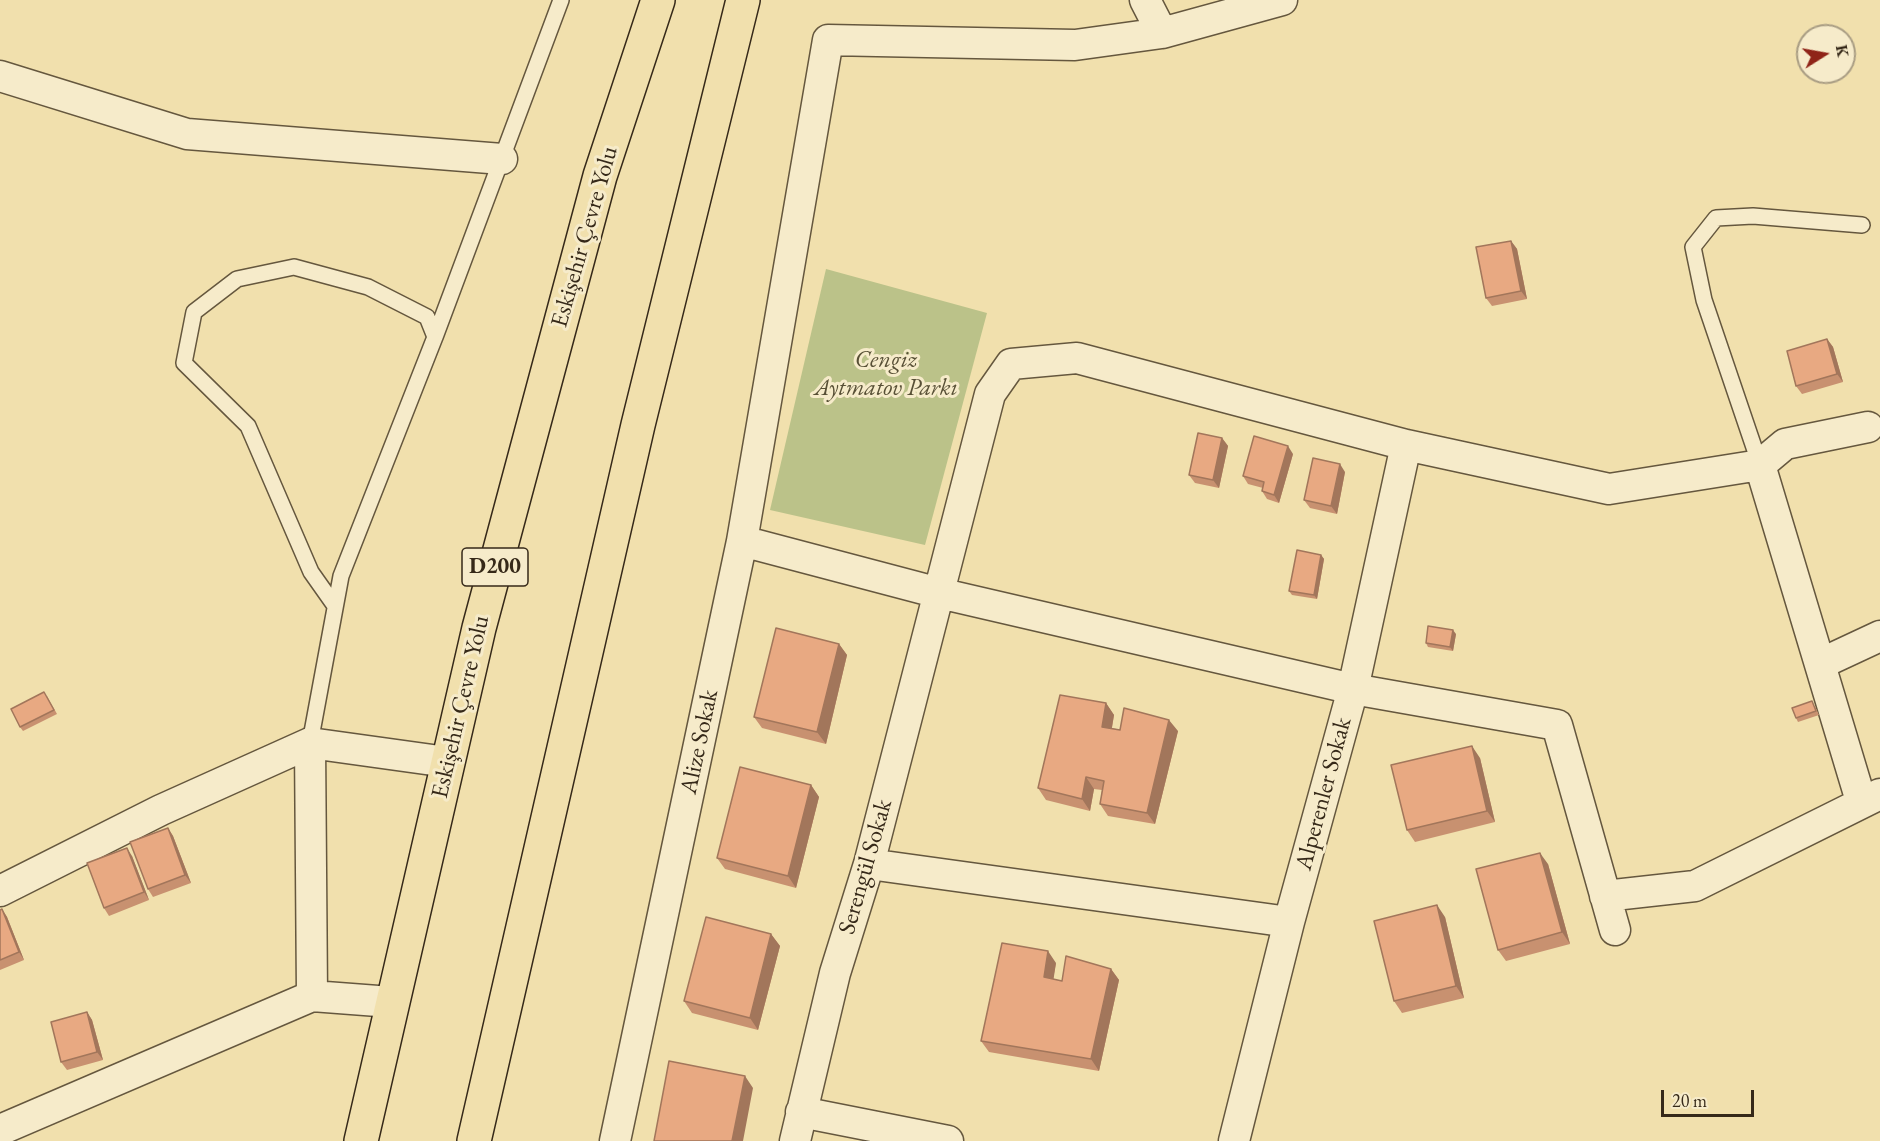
<!DOCTYPE html>
<meta charset="utf-8">
<style>
body{margin:0}
#map{position:relative;width:1880px;height:1141px;overflow:hidden;background:#f1e0ad;font-family:"EB Garamond",serif}
canvas{display:block}
.north{position:absolute;left:1796px;top:24px;width:60px;height:60px;box-sizing:border-box;background:#f6ebca;border:2px solid #a99d83;border-radius:50%;rotate:79deg;font-size:16px;font-weight:700;line-height:24px;text-align:center;color:#362919}
.north::after{content:'';display:block;margin:auto;width:21px;height:27px;background:#8f2418;clip-path:polygon(50% 0,100% 100%,50% 72%,0 100%)}
.scale{position:absolute;left:1661px;top:1090px;width:93px;height:27px;box-sizing:border-box;border:3px solid #362919;border-top:0;padding-left:8px;font-size:18px;line-height:21px;white-space:nowrap;color:#362919;-webkit-text-stroke:4px #f6ebca;paint-order:stroke}
</style>
<div id="map">
<canvas width="1880" height="1141"></canvas>
<div class="north">K</div>
<div class="scale">20 m</div>
</div>
<script>
const g = document.querySelector('canvas').getContext('2d');
g.lineJoin = 'round';
function fill(path, color) { g.fillStyle = color; g.fill(path, 'evenodd'); }
function trace(path, color, width, dash) { g.strokeStyle = color; g.lineWidth = width; g.lineCap = dash ? 'butt' : 'round'; g.setLineDash(dash || []); g.stroke(path); }
function drawText(font, color, halo, rows, align = 'center') {
  g.font = font + ' "EB Garamond",serif'; g.lineWidth = 6; g.setLineDash([]); g.textBaseline = 'middle'; g.strokeStyle = halo; g.fillStyle = color; for (const [text, x, y, turn = 0] of rows) {
    g.save(); g.translate(x, y); g.rotate((+turn || 0) * Math.PI / 180); g.textAlign = isNaN(turn) ? turn : align; if (halo) g.strokeText(text, 0, 0); g.fillText(text, 0, 0); g.restore();
  }
}
const green = new Path2D(`
 M826,269L987,313L925,545L770,510Z`);
const lane = new Path2D(`
 M435,337L561,0
 M1760,465L1704,300L1693,247L1716,218L1753,216L1862,225
 M310,743L341,576L435,337L427,317L368,287L294,267L237,279L194,312L184,363L248,426L311,572L335,606`);
const street = new Path2D(`
 M1145,0L1162,33
 M0,76L187,134L502,159
 M1760,465L1861,801
 M742,541L828,40L1075,45L1162,33L1282,0
 M1820,664L1880,636
 M310,743L312,996
 M869,864L1289,922
 M0,891L161,810L310,743L447,762
 M1605,896L1695,886L1880,794
 M801,1112L948,1141
 M0,1130L312,996L391,1002
 M615,1141L742,541L939,593L1353,689L1557,725L1615,930
 M795,1141L835,973L869,864L990,394L1011,364L1077,358L1406,445L1609,489L1760,465L1785,444L1868,427
 M1234,1141L1289,922L1353,689L1406,445`);
const highway = new Path2D(`
 M361,1141L479,628L600,176L658,0
 M474,1141L638,425L743,0`);
const wall = new Path2D(`
 M1511,241L1517,249L1527,299L1492,306L1486,298Z
 M1827,339L1833,347L1843,382L1802,394L1796,386Z
 M1222,438L1228,446L1219,488L1195,483L1189,475Z
 M1293,454L1279,503L1267,499L1262,491L1263,488L1248,484L1243,476Z
 M1345,472L1337,514L1310,508L1304,500Z
 M1321,555L1324,559L1317,599L1292,595L1289,591Z
 M1456,634L1453,651L1428,647L1426,643Z
 M839,644L847,655L826,744L762,728L754,717Z
 M47,696L57,714L23,731L20,727Z
 M1106,703L1114,715L1112,728L1120,730L1178,731L1155,824L1108,816L1100,804L1102,790L1094,789L1090,811L1046,800L1038,788Z
 M1815,706L1819,715L1798,722L1796,718Z
 M1480,758L1495,822L1415,842L1407,830Z
 M811,785L819,797L796,888L725,869L717,858Z
 M168,828L173,836L191,883L153,897L148,889Z
 M132,856L149,900L109,916L104,908Z
 M1548,864L1570,944L1506,961L1498,950Z
 M2,909L7,917L24,960L0,970V910Z
 M1445,917L1464,998L1402,1013L1394,1001Z
 M771,934L780,946L758,1030L692,1013L684,1001Z
 M1056,963L1053,979L1062,981L1111,969L1119,980L1099,1071L989,1052L981,1041Z
 M87,1012L92,1020L103,1060L67,1070L61,1062Z`);
const shadedWall = new Path2D(`
 M1511,241L1517,249L1527,299L1521,291Z
 M1827,339L1833,347L1843,382L1837,374Z
 M1222,438L1228,446L1219,488L1213,480Z
 M1288,446L1293,454L1279,503L1274,495Z
 M1340,464L1345,472L1337,514L1331,506Z
 M1321,555L1324,559L1317,599L1314,595Z
 M1453,630L1456,634L1453,651L1450,647Z
 M839,644L847,655L826,744L817,732Z
 M1106,703L1114,715L1110,738L1102,727Z
 M1169,720L1178,731L1155,824L1147,813Z
 M1472,746L1480,758L1495,822L1487,811Z
 M1086,777L1094,789L1090,811L1082,799Z
 M811,785L819,797L796,888L788,876Z
 M168,828L173,836L191,883L185,875Z
 M127,848L132,856L149,900L144,892Z
 M1540,853L1548,864L1570,944L1562,932Z
 M1437,905L1445,917L1464,998L1456,986Z
 M2,909L7,917L24,960L19,952Z
 M771,934L780,946L758,1030L750,1018Z
 M1048,951L1056,963L1052,989L1044,977Z
 M1111,969L1119,980L1099,1071L1091,1059Z
 M87,1012L92,1020L103,1060L97,1052Z
 M745,1076L753,1088L743,1141H732Z`);
const building = new Path2D(`
 M1511,241L1521,291L1486,298L1476,247Z
 M1827,339L1837,374L1796,386L1787,351Z
 M1198,433L1222,438L1213,480L1189,475Z
 M1254,436L1288,446L1274,495L1262,491L1264,482L1243,476Z
 M1313,458L1340,464L1331,506L1304,500Z
 M1297,550L1321,555L1314,595L1289,591Z
 M1428,626L1453,630L1450,647L1426,643Z
 M776,628L839,644L817,732L754,717Z
 M44,692L54,710L20,727L11,709Z
 M1060,695L1106,703L1102,727L1120,730L1124,708L1169,720L1147,813L1100,804L1104,781L1086,777L1082,799L1038,788Z
 M1812,701L1816,711L1796,718L1792,708Z
 M1472,746L1487,811L1407,830L1391,765Z
 M740,767L811,785L788,876L717,858Z
 M168,828L185,875L148,889L130,842Z
 M127,848L144,892L104,908L87,863Z
 M1540,853L1562,932L1498,950L1476,869Z
 M1437,905L1456,986L1394,1001L1374,921Z
 M2,909L19,952L0,960V910Z
 M706,917L771,934L750,1018L684,1001Z
 M1002,943L1048,951L1044,977L1062,981L1066,956L1111,969L1091,1059L981,1041Z
 M87,1012L97,1052L61,1062L51,1022Z
 M669,1061L745,1076L732,1141H654Z`);
const shields = [
 [495,567,66]
];
const shieldNames = [
 ["D200",495,567]
];
const streetNames = [
 ["Eskişehir Çevre Yolu",585,237,-74],
 ["Eskişehir Çevre Yolu",461,707,-77],
 ["Alize Sokak",700,742,-78],
 ["Alperenler Sokak",1324,794,-75],
 ["Serengül Sokak",866,867,-74]
];
const parkNames = [
 ["Cengiz",886,360],
 ["Aytmatov Parkı",886,388]
];
fill(green, '#bbc289');
trace(lane, '#65573e', 18);
trace(street, '#65573e', 33);
trace(highway, '#362919', 36);
trace(lane, '#f6ebca', 15);
trace(street, '#f6ebca', 30);
trace(highway, '#f1e0ad', 33);
fill(wall, '#c89170');
fill(shadedWall, '#a2765b');
fill(building, '#e8a982');
trace(building, '#a2765b', 1.5);
for (const [x, y, w] of shields) { const box = new Path2D(); box.roundRect(x - w / 2, y - 19, w, 38, 4.5); g.fillStyle = '#f6ebca'; g.fill(box); trace(box, '#362919', 1.5); }
drawText('bold 22px', '#362919', null, shieldNames);
drawText('24px', '#362919', '#f6ebca', streetNames);
drawText('italic 24px', '#574f35', '#f6ebca', parkNames);
</script>
